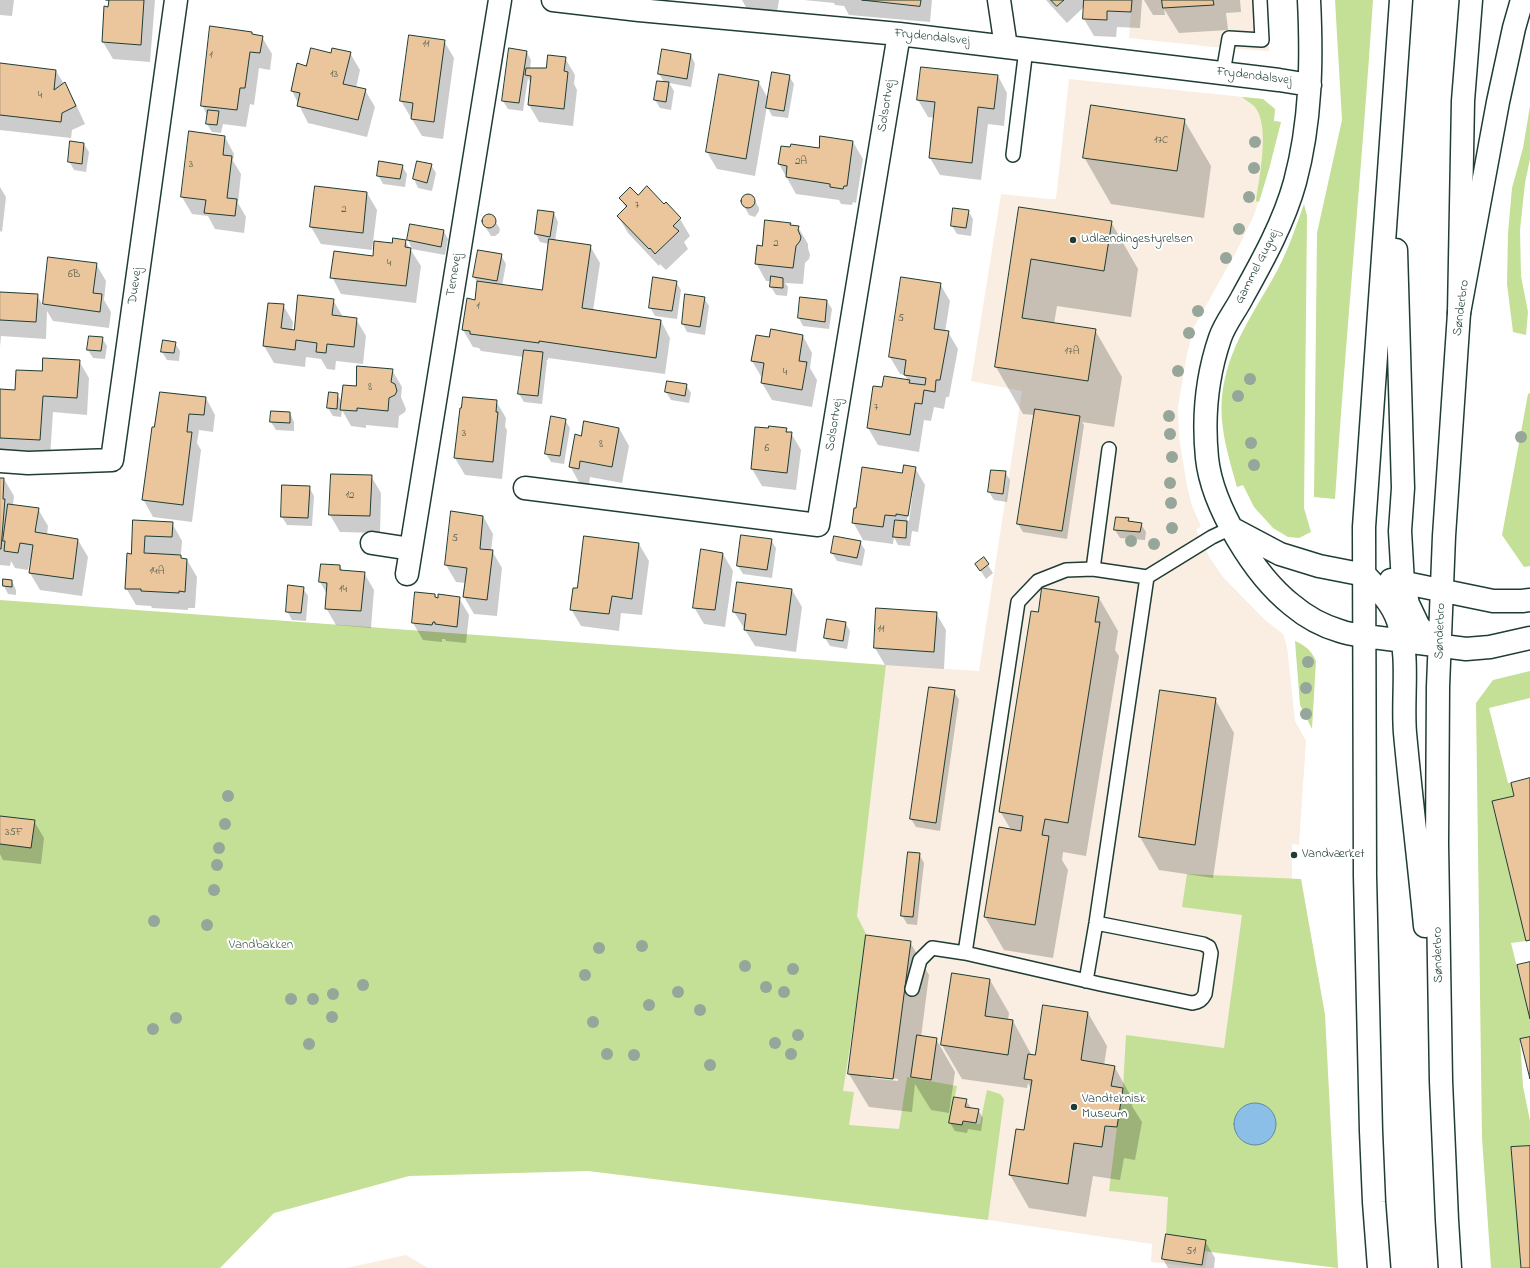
<!DOCTYPE html>
<meta charset="utf-8">
<style>
body{margin:0}
canvas{display:block;background:#fff}
</style>
<canvas width="1530" height="1268"></canvas>
<script>
const g = document.querySelector('canvas').getContext('2d');
g.lineJoin = 'round';
function fill(path, color) { g.fillStyle = color; g.fill(path, 'evenodd'); }
function trace(path, color, width, dash) { g.strokeStyle = color; g.lineWidth = width; g.lineCap = dash ? 'butt' : 'round'; g.setLineDash(dash || []); g.stroke(path); }
function drawText(font, color, halo, rows, align = 'center') {
  g.font = font + ' "Indie Flower",sans-serif'; g.lineWidth = 4; g.setLineDash([]); g.textBaseline = 'middle'; g.strokeStyle = halo; g.fillStyle = color; for (const [text, x, y, turn = 0] of rows) {
    g.save(); g.translate(x, y); g.rotate((+turn || 0) * Math.PI / 180); g.textAlign = isNaN(turn) ? turn : align; if (halo) g.strokeText(text, 0, 0); g.fillText(text, 0, 0); g.restore();
  }
}
const built = new Path2D(`
 M1132,0H1267L1269,51L1213,47L1129,38Z
 M1069,79L1263,99L1275,109L1274,121L1281,122L1269,169L1254,215L1236,252L1194,327L1187,354L1178,407L1179,437L1187,486L1192,506L1201,526L1196,530L1210,558L1223,577L1265,620L1283,634L1287,646L1295,721L1306,741L1299,845L1292,844V879H1301L1325,1015L1338,1268L1208,1252L1205,1268L1151,1262L1152,1244L988,1220L872,1206L833,1169L857,916L886,665L979,671L1022,391L971,381L1001,194L1049,199H1056Z
 M406,1255L428,1268H346Z`);
const green = new Path2D(`
 M1335,0H1373C1362,167 1346,333 1335,499L1314,497L1317,233L1342,120Z
 M1242,97L1263,99L1275,109L1274,121L1281,122L1269,169L1259,202L1256,201C1259,178 1271,124 1254,106C1251,103 1245,100 1242,97Z
 M1530,106V159L1525,183L1520,230L1521,276L1528,312L1526,335L1513,332L1507,284L1508,233L1512,188L1523,148Z
 M1304,204L1307,216L1304,508L1311,532L1299,538L1288,537L1273,528L1254,507L1243,485L1237,487C1229,458 1219,427 1222,397C1227,347 1255,312 1278,269C1289,248 1296,226 1304,204Z
 M1530,393V566L1524,567L1502,535L1528,394Z
 M0,600L886,665L857,916L867,936L843,1091L854,1092L849,1125L899,1129L907,1077L957,1086L950,1121L980,1124L987,1090L1000,1094L1004,1099L988,1220L588,1171L409,1176L274,1213L220,1268H0Z
 M1295,641C1306,646 1311,650 1316,661L1312,729L1300,705Z
 M1530,671V698L1489,708L1508,783H1511L1514,796L1492,802L1526,941L1511,943L1530,1019V1037L1520,1039L1523,1086L1530,1121V1146L1511,1148L1521,1268H1491L1482,1138L1476,703L1493,680Z
 M1187,874L1301,879L1325,1015L1338,1268L1204,1251L1206,1240L1166,1234L1168,1197L1109,1191L1117,1127L1123,1088L1126,1035L1224,1048L1242,915L1182,907Z`);
const water = new Path2D(`
 M1234 1124a21 21 0 1 1 42 0a21 21 0 1 1-42 0Z`);
const shadow = new Path2D(`
 M0,0H14L12,16L0,15Z
 M107,0H155L150,62L113,59L103,42L109,8L110,4Z
 M742,0H779L777,12L747,9Z
 M804,0H932L930,22L849,15L844,6L835,5L834,3Z
 M1046,0H1142L1140,28L1117,27L1116,37L1094,36L1084,19L1085,6L1067,23Z
 M1144,0H1240L1241,12L1226,13L1228,30L1179,33L1164,9L1165,15H1153Z
 M252,33L253,35L262,37L272,54L270,70L259,68L254,105L250,104L246,127L223,124L221,133L212,132L207,124L208,117L202,105Z
 M444,41L454,58L443,139L422,136L401,101Z
 M526,51L531,60L530,69H547L565,58L575,75L574,84L577,90L573,126L539,122L529,105L531,84L528,78L523,111L508,109L503,101Z
 M350,53L360,70L356,88L365,90L375,107L367,137L308,123L292,91L307,67L332,54Z
 M691,55L695,64L691,87L669,83L674,91L671,110L660,108L655,100L664,82L659,74Z
 M0,64L56,71L74,100L85,124L72,130L71,138L0,130Z
 M789,76L794,84L788,118L772,116L767,106L755,176L717,169L707,152L758,81L769,100Z
 M998,76L1007,93L1004,126L988,124L981,180L940,175L930,158L935,118L928,117L918,100Z
 M1184,120L1211,166L1204,218L1111,204L1084,157Z
 M225,137L234,154L233,161L241,174L238,203L246,217L244,233L215,229L208,216L192,214L182,197Z
 M853,142L863,159L856,203L853,202L852,205L841,204L839,200L796,194L779,164L819,149Z
 M84,144L89,152L86,172L74,170L69,161Z
 M418,162L431,165L436,173L432,191L418,188L414,179Z
 M402,166L407,174L405,187L383,184L378,175Z
 M0,187L6,197L2,232L0,231Z
 M367,193L377,210L372,250L321,244L311,227Z
 M746,195H749L754,199L759,208V211L755,217L749,215L744,206L742,200Z
 M638,197L664,205L666,204L680,219L690,236L684,242L688,249L666,270L660,264L659,266L628,233L618,216L626,208L620,198Z
 M1020,208L1111,222L1138,269L1131,317L1057,306L1054,324L1095,330L1122,377L1114,427L1082,422L1084,425L1067,539L1023,532L1018,524L1035,415L1023,414L996,367Z
 M539,211L554,213L558,222L555,241L590,246L600,263L593,311L661,321L670,338L665,374L548,358V360H546L547,361L542,404L524,402L519,394L524,357L481,351L479,348L473,347L463,330L476,301L478,284L474,277L501,255L506,264L502,286L543,291L549,244L540,242L536,234Z
 M968,211L973,219L971,236L957,234L952,226Z
 M487,215L492,216L500,229L499,233L495,236H491L483,223L484,218Z
 M790,224L791,226L798,227L808,244V248L810,255L809,259L805,263L803,284L785,283L788,287L787,296L776,295L771,287L772,281H766L756,263L763,247Z
 M410,225L443,230L448,239L445,255L412,249L408,240Z
 M405,241L421,266L416,303L341,294L332,277L374,257L393,244Z
 M49,258L96,264L106,281L104,300L111,312L109,328L53,321L47,311L46,339L1,336L0,347V293L37,295L43,306Z
 M676,282L681,290L677,319L655,316L650,307Z
 M940,284L950,301L945,332H948L958,349L949,397H946L944,409L934,407L931,421L924,420L919,452L878,445L868,428L883,388L908,381L905,375L900,374L890,357Z
 M704,298L709,306L705,335L687,332L683,324Z
 M801,298L827,301L832,309L829,329L803,326L799,318Z
 M333,300L343,317L356,319L366,336L363,364L336,361L335,370L327,369L321,359L306,357L305,367L274,363L264,346L283,305L293,322L292,331H295Z
 M803,336L812,353L810,368L817,380L812,407L772,400L762,383V378L752,361L770,338Z
 M102,338L107,346L105,359L93,358L88,350Z
 M175,343L180,351L179,361L167,360L162,352Z
 M79,361L89,378L87,415L53,412L50,457L0,454V390L16,391L43,372Z
 M392,370L402,387L401,397L406,409L405,412L399,416L398,428L366,425V428L351,426L342,410L341,417L333,416L328,408L330,393L337,394L342,402L357,387Z
 M686,385L691,393L689,403L671,400L666,392Z
 M206,398L215,415L213,432L199,430L197,443L201,450L192,522L153,517L143,499L153,428Z
 M496,401L506,418L505,427L507,430L502,479L465,475L455,458Z
 M272,412L290,413L294,422V431L276,430L271,422Z
 M565,420L570,428L564,464L551,462L546,454Z
 M619,428L629,446L622,483L590,477L589,485L580,484L570,466L582,437Z
 M786,429L788,433H791L801,450L796,490L762,486L752,469Z
 M915,468L925,485L918,532L912,531L910,546L898,545L894,537L893,544L863,540L853,522L903,474ZM911,490H913L909,521L907,520Z
 M1005,472L1010,480L1007,502L994,500L989,492Z
 M371,476L381,493L380,533L340,532L330,515Z
 M0,479H4L14,496L13,505L38,509L48,526L47,535L78,540L88,557L82,596L40,590L30,573L32,560H30L28,570L15,568L11,561L10,566L0,565Z
 M309,487L314,496L312,526L287,525L282,517Z
 M483,516L493,534L491,551H492L502,568L497,616L474,614L464,597L466,583L456,582L446,565Z
 M1128,519L1130,522L1141,524L1146,532L1145,540L1120,538L1115,530Z
 M134,521L172,523L182,541L181,554H179L182,559L187,560L197,577L195,608H188V610L152,608L151,606L136,605L126,588L132,555Z
 M771,540L776,548L772,578L743,574L738,566Z
 M860,542L865,550L862,566L837,561L832,553Z
 M639,544L649,561L642,615L621,613L619,631L581,626L571,609L578,589Z
 M723,554L733,571L725,627L704,624L694,607Z
 M983,558L993,573L986,579L976,564Z
 M322,565L340,566L343,571L364,573L374,590L371,628L336,625L326,608L327,594L320,582Z
 M4,581H12L16,590V595L8,594L4,586Z
 M303,588L308,596L306,621L292,620L287,611Z
 M792,590L802,607L796,652L755,646L734,612Z
 M416,593L435,595L437,598H459L469,615L466,643L446,641L445,639H442V642L423,640L413,623Z
 M1099,598L1118,631L1115,650L1119,656L1086,856L1063,852L1062,860L1068,870L1053,958L1004,950L985,917L1011,830L1000,811L1039,613Z
 M877,609L936,613L946,630L944,669L885,665L875,648Z
 M845,622L850,631L847,649L830,646L825,638Z
 M954,691L959,700L940,831L916,827L911,819Z
 M1215,699L1234,733L1213,878L1159,870L1140,837Z
 M0,817L34,821L44,838L41,864L3,860L0,854Z
 M919,854L924,863L917,925L907,924L902,915Z
 M910,942L929,975L921,1037L936,1039L955,1072L949,1113L931,1110L915,1084L912,1112L869,1107L849,1074ZM871,1076L898,1079V1081L871,1078Z
 M952,974L990,980L1009,1013L1008,1020L1013,1021L1032,1056H1036L1088,1013L1107,1046L1104,1065L1114,1066L1133,1100L1132,1106L1142,1122L1135,1160L1124,1158L1120,1180L1093,1176L1086,1217L1029,1208L1010,1175L1024,1131L1031,1089L1028,1083L1027,1088L962,1079L942,1045Z
 M966,1100L971,1108L978,1110L983,1118L981,1131L968,1129L967,1133L955,1131L950,1123Z
 M1205,1241L1215,1258L1214,1268H1168L1163,1259Z`);
const building = new Path2D(`
 M106,0H144L141,45L102,42L104,6L108,7L109,0Z
 M862,0H921L920,6Z
 M1051,0H1064L1057,6Z
 M1084,0H1132L1131,12L1107,11V20L1083,19Z
 M1162,0H1213L1214,5L1163,8Z
 M210,26L252,32V34L263,36L260,53L250,52L245,88H240L237,110L201,106Z
 M409,35L445,40L434,122L411,119L413,103L400,101Z
 M311,48L331,53L332,48L351,52L343,84L366,89L358,120L297,106L300,93L291,91L297,63L306,66Z
 M509,48L527,51L519,103L502,101Z
 M662,49L691,54L687,79L658,74Z
 M548,55L566,57L564,71L568,72L564,109L528,105L531,76L525,75L526,68H546Z
 M0,63L56,70L54,90L65,82L76,106L62,113L61,122L0,115Z
 M921,67L998,75L994,109L978,107L972,163L929,158L935,102L917,100Z
 M772,72L790,75L784,111L766,108Z
 M719,74L759,81L746,159L706,152Z
 M657,81L669,82L666,102L654,100Z
 M1091,105L1185,119L1177,171L1083,158Z
 M208,110L219,111L217,125L206,124Z
 M189,131L225,136L223,155L232,156L227,198L237,199L235,216L204,213L206,200L181,197Z
 M820,136L853,141L847,186H844L843,189L830,187V184L786,177L787,166L778,164L781,146L790,147L791,144L819,148Z
 M70,141L84,143L82,164L68,162Z
 M379,161L403,165L400,179L377,176Z
 M417,161L432,164L427,183L413,179Z
 M315,186L367,192L363,233L310,227Z
 M647,186L664,204L666,202L681,218L673,226L679,231L655,254L650,248L649,249L617,216L627,206L619,198L630,187L638,195Z
 M741 201a7 7 0 1 1 14 0a7 7 0 1 1-14 0Z
 M1019,207L1112,221L1104,271L1031,259L1022,318L1096,329L1088,381L995,367Z
 M953,208L969,210L966,228L951,226Z
 M538,210L554,212L550,237L535,234Z
 M482 221a7 7 0 1 1 14 0a7 7 0 1 1-14 0Z
 M765,220L791,223L790,225L799,226L798,230L801,237L800,241L796,246L793,268L755,264L757,245L762,246Z
 M410,224L444,230L441,247L407,240Z
 M393,238L406,240L405,247L411,248L406,286L330,278L334,251L373,256L374,241L392,243Z
 M549,239L591,245L582,308L661,320L656,358L539,341V343L470,334V331L462,330L467,298L475,300L477,281L542,290Z
 M478,250L502,254L497,281L473,277Z
 M48,257L97,263L93,293L102,294L100,312L43,304Z
 M771,276L783,278V288L770,287Z
 M653,277L677,281L672,311L649,308Z
 M901,277L941,283L934,329L949,331L940,380H936L935,392L924,390L922,404L915,403L910,435L867,428L873,386L882,387L884,376L910,380L909,383L925,385L926,378L904,375L906,360L889,357Z
 M0,292L38,294L36,322L0,320Z
 M685,294L705,297L700,327L682,324Z
 M298,295L334,299L332,315L357,318L354,347L327,344L326,353L316,352L317,343L296,340L295,350L263,346L268,303L284,304L281,328L294,330Z
 M800,297L827,300L825,322L798,318Z
 M771,329L803,335L799,361L807,362L802,390L761,383L764,363L751,361L756,335L769,337Z
 M89,336L103,337L101,351L87,350Z
 M163,340L176,342L174,353L161,352Z
 M524,350L543,352L538,396L518,394Z
 M43,358L80,360L77,398L43,396L40,440L0,438V389L15,390L16,370L42,371Z
 M357,366L393,369L391,382L395,384L397,391L395,395L389,398L388,411L357,408V411L340,410L343,385L356,386Z
 M667,381L687,384L685,396L665,392Z
 M160,392L206,397L204,415L189,414L187,432H192L183,505L142,500L152,427H154Z
 M329,392L338,393L337,409L327,408Z
 M463,397L497,400L496,412H498L493,462L454,458L460,408H461Z
 M1035,409L1080,416L1062,531L1017,524Z
 M271,411L290,412V423L270,422Z
 M551,416L566,419L560,456L545,454Z
 M584,421L619,428L612,467L580,461L579,469L569,467L575,434L581,436Z
 M769,426L787,428L786,432H792L787,473L751,469L755,427L768,428Z
 M904,465L916,467L908,516L896,514V516L885,515L883,527L852,523L854,508H856L862,467L902,473Z
 M991,470L1006,471L1003,494L988,492Z
 M331,474L372,475L370,516L329,515Z
 M0,478H4L3,499H5L1,549H0Z
 M282,485L310,486L308,518L281,517Z
 M8,504L39,508L35,532L78,539L73,579L29,573L33,545L20,543L18,553L4,551L5,541H3Z
 M451,511L483,516L480,549L493,550L487,600L463,597L467,568L445,565Z
 M1116,517L1129,518L1128,521L1142,523L1140,532L1114,530Z
 M133,520L173,522L172,537L145,536L144,553L181,555V558L187,559L185,592L179,591V593L141,591V589H125L127,553L131,554Z
 M895,520L907,521L906,538L893,537Z
 M741,535L772,539L767,570L737,566Z
 M584,536L639,543L632,599L612,596L609,614L570,610L573,588H577Z
 M834,536L861,541L857,558L831,553Z
 M701,549L723,553L715,610L693,608Z
 M984,557L989,564L980,571L975,564Z
 M321,564L340,565V570L365,572L361,611L325,609L327,583L319,582Z
 M3,579L12,580V587L3,586Z
 M737,582L792,589L786,635L744,630L746,614L733,612Z
 M288,585L304,587L301,613L286,612Z
 M1042,588L1099,597L1095,622H1100L1068,823L1045,819L1042,835L1049,836L1035,925L984,917L999,827L1021,831L1023,816L999,812L1031,611L1038,612Z
 M415,592L435,594V597L438,598V594L460,597L457,627L435,624V622H433L432,625L412,623Z
 M876,608L937,612L934,652L874,648Z
 M827,619L846,622L843,641L824,638Z
 M929,687L955,690L936,823L910,819Z
 M1160,690L1216,698L1195,845L1139,837Z
 M1530,778V940L1526,941L1492,801L1514,796L1511,783Z
 M0,816L35,820L31,848L0,844Z
 M908,852L920,853L913,917L901,916Z
 M866,935L911,941L893,1079L848,1074Z
 M1530,962V1019L1517,965Z
 M952,973L990,979L985,1016L1013,1020L1008,1055L941,1045Z
 M1043,1005L1088,1012L1081,1060L1115,1066L1111,1086L1123,1088L1117,1127L1105,1126L1102,1147L1074,1143L1068,1184L1009,1175L1016,1129L1024,1130L1032,1080L1024,1079L1028,1054L1035,1055Z
 M917,1035L937,1038L931,1080L911,1077Z
 M1530,1037V1079L1520,1039Z
 M954,1097L967,1099L965,1107L979,1109L976,1123L963,1121L962,1125L949,1123Z
 M1530,1146V1268H1521L1511,1147Z
 M1166,1234L1206,1240L1202,1265L1162,1259Z`);
const lane = new Path2D(`
 M1223,73L1229,38L1262,40L1260,0
 M1013,155L1026,49
 M1093,569L1109,449
 M1096,923L1203,944L1209,947L1211,953L1205,994C1202,1000 1199,1002 1192,1003L1100,984L965,953L1018,602L1038,581L1066,570L1093,569L1147,577
 M1086,981L1096,923L1147,577L1212,537L1231,528
 M912,989L920,960L932,948L965,953`);
const street = new Path2D(`
 M553,0L639,10L899,34L1279,80L1310,85
 M999,0L1006,47
 M1309,0C1312,62 1311,122 1295,182C1284,222 1263,260 1243,296C1236,310 1225,323 1220,338C1207,376 1203,418 1207,458C1212,506 1254,575 1292,605C1305,616 1323,626 1340,631C1348,634 1357,635 1365,636
 M0,461L28,463L112,460L176,0
 M525,488L818,525L899,34
 M1231,528L1280,554L1319,566L1365,575
 M372,543L411,549
 M407,574L500,0`);
const secondary = new Path2D(`
 M1396,250L1403,488L1400,531L1403,583L1408,604L1419,627L1440,646
 M1365,575C1378,589 1392,603 1398,621C1410,658 1402,696 1405,733C1411,798 1419,862 1425,926
 M1391,580L1493,601H1522L1530,600
 M1365,636L1466,649L1490,647L1530,638
 M1379,1268L1374,1202L1371,1131L1365,876L1364,527L1401,0
 M1450,1268L1447,1220L1441,1081L1437,844L1438,687L1444,536L1459,313L1498,102L1514,28L1522,0`);
const highway = new Path2D(`
 M1459,313L1463,101L1471,0`);
const trees = [
 [1255,142],
 [1254,168],
 [1249,197],
 [1239,229],
 [1226,258],
 [1198,311],
 [1189,333],
 [1178,371],
 [1250,379],
 [1238,396],
 [1169,416],
 [1170,434],
 [1521,437],
 [1251,443],
 [1172,457],
 [1254,465],
 [1170,483],
 [1171,503],
 [1172,528],
 [1131,541],
 [1154,544],
 [1308,662],
 [1306,688],
 [1306,714],
 [228,796],
 [225,824],
 [219,848],
 [217,865],
 [214,890],
 [154,921],
 [207,925],
 [642,946],
 [599,948],
 [745,966],
 [793,969],
 [585,975],
 [363,985],
 [766,987],
 [678,992],
 [784,992],
 [333,994],
 [291,999],
 [313,999],
 [649,1005],
 [700,1010],
 [332,1017],
 [176,1018],
 [593,1022],
 [153,1029],
 [798,1035],
 [775,1043],
 [309,1044],
 [607,1054],
 [791,1054],
 [634,1055],
 [710,1065]
];
const markers = [
 [1073,240,4,"#1f3d34"],
 [1294,855,4,"#1f3d34"],
 [1074,1107,4,"#1f3d34"]
];
const numberNames = [
 ["11",426,45],
 ["1",211,56],
 ["13",334,75],
 ["4",40,96],
 ["17C",1161,141],
 ["2A",801,162],
 ["3",191,165],
 ["7",637,206],
 ["2",344,210],
 ["2",776,244],
 ["4",389,264],
 ["6B",74,275],
 ["1",478,307],
 ["5",901,319],
 ["17A",1072,352],
 ["4",785,373],
 ["8",370,388],
 ["7",876,408],
 ["3",464,434],
 ["8",601,445],
 ["6",767,449],
 ["12",350,496],
 ["5",455,539],
 ["14A",157,572],
 ["14",343,590],
 ["11",881,630],
 ["35F",14,833],
 ["51",1191,1252]
];
const streetNames = [
 ["Frydendalsvej",932,38,6],
 ["Frydendalsvej",1254,77,7],
 ["Solsortvej",887,106,-81],
 ["Gammel Gugvej",1258,267,-63],
 ["Ternevej",455,275,-81],
 ["Duevej",136,286,-82],
 ["Sønderbro",1462,308,-82],
 ["Solsortvej",835,425,-81],
 ["Sønderbro",1441,631,-88],
 ["Sønderbro",1439,955,-91]
];
const poiNames = [
 ["Udlændingestyrelsen",1081,240],
 ["Vandværket",1302,855],
 ["Vandteknisk",1082,1100],
 ["Museum",1082,1115]
];
const parkNames = [
 ["Vandbakken",261,946]
];
fill(built, '#f9eee1');
fill(green, '#c4df96');
fill(water, '#8bbfe8');
trace(water, '#608ba0', 1);
fill(shadow, '#0003');
fill(building, '#ebc59c');
trace(building, '#1f3d34', 1);
trace(lane, '#1f3d34', 16);
trace(street, '#1f3d34', 25);
trace(secondary, '#1f3d34', 25);
trace(highway, '#1f3d34', 25);
trace(lane, '#fff', 13);
trace(street, '#fff', 22);
trace(secondary, '#fff', 22);
trace(highway, '#fff', 22);
g.fillStyle = '#96a69a';
for (const [x, y] of trees) { g.beginPath(); g.arc(x, y, 6, 0, 2 * Math.PI); g.fill(); }
for (const [x, y, r, color] of markers) { const dot = new Path2D(); dot.arc(x, y, r, 0, 2 * Math.PI); g.fillStyle = color; g.fill(dot); trace(dot, '#fff', 1.5); }
drawText('11px', '#525f4e', null, numberNames);
drawText('13px', '#1f3d34', '#fff', streetNames);
drawText('13px', '#1f3d34', '#fff', poiNames, 'left');
drawText('13px', '#405d48', '#fff', parkNames);
</script>
